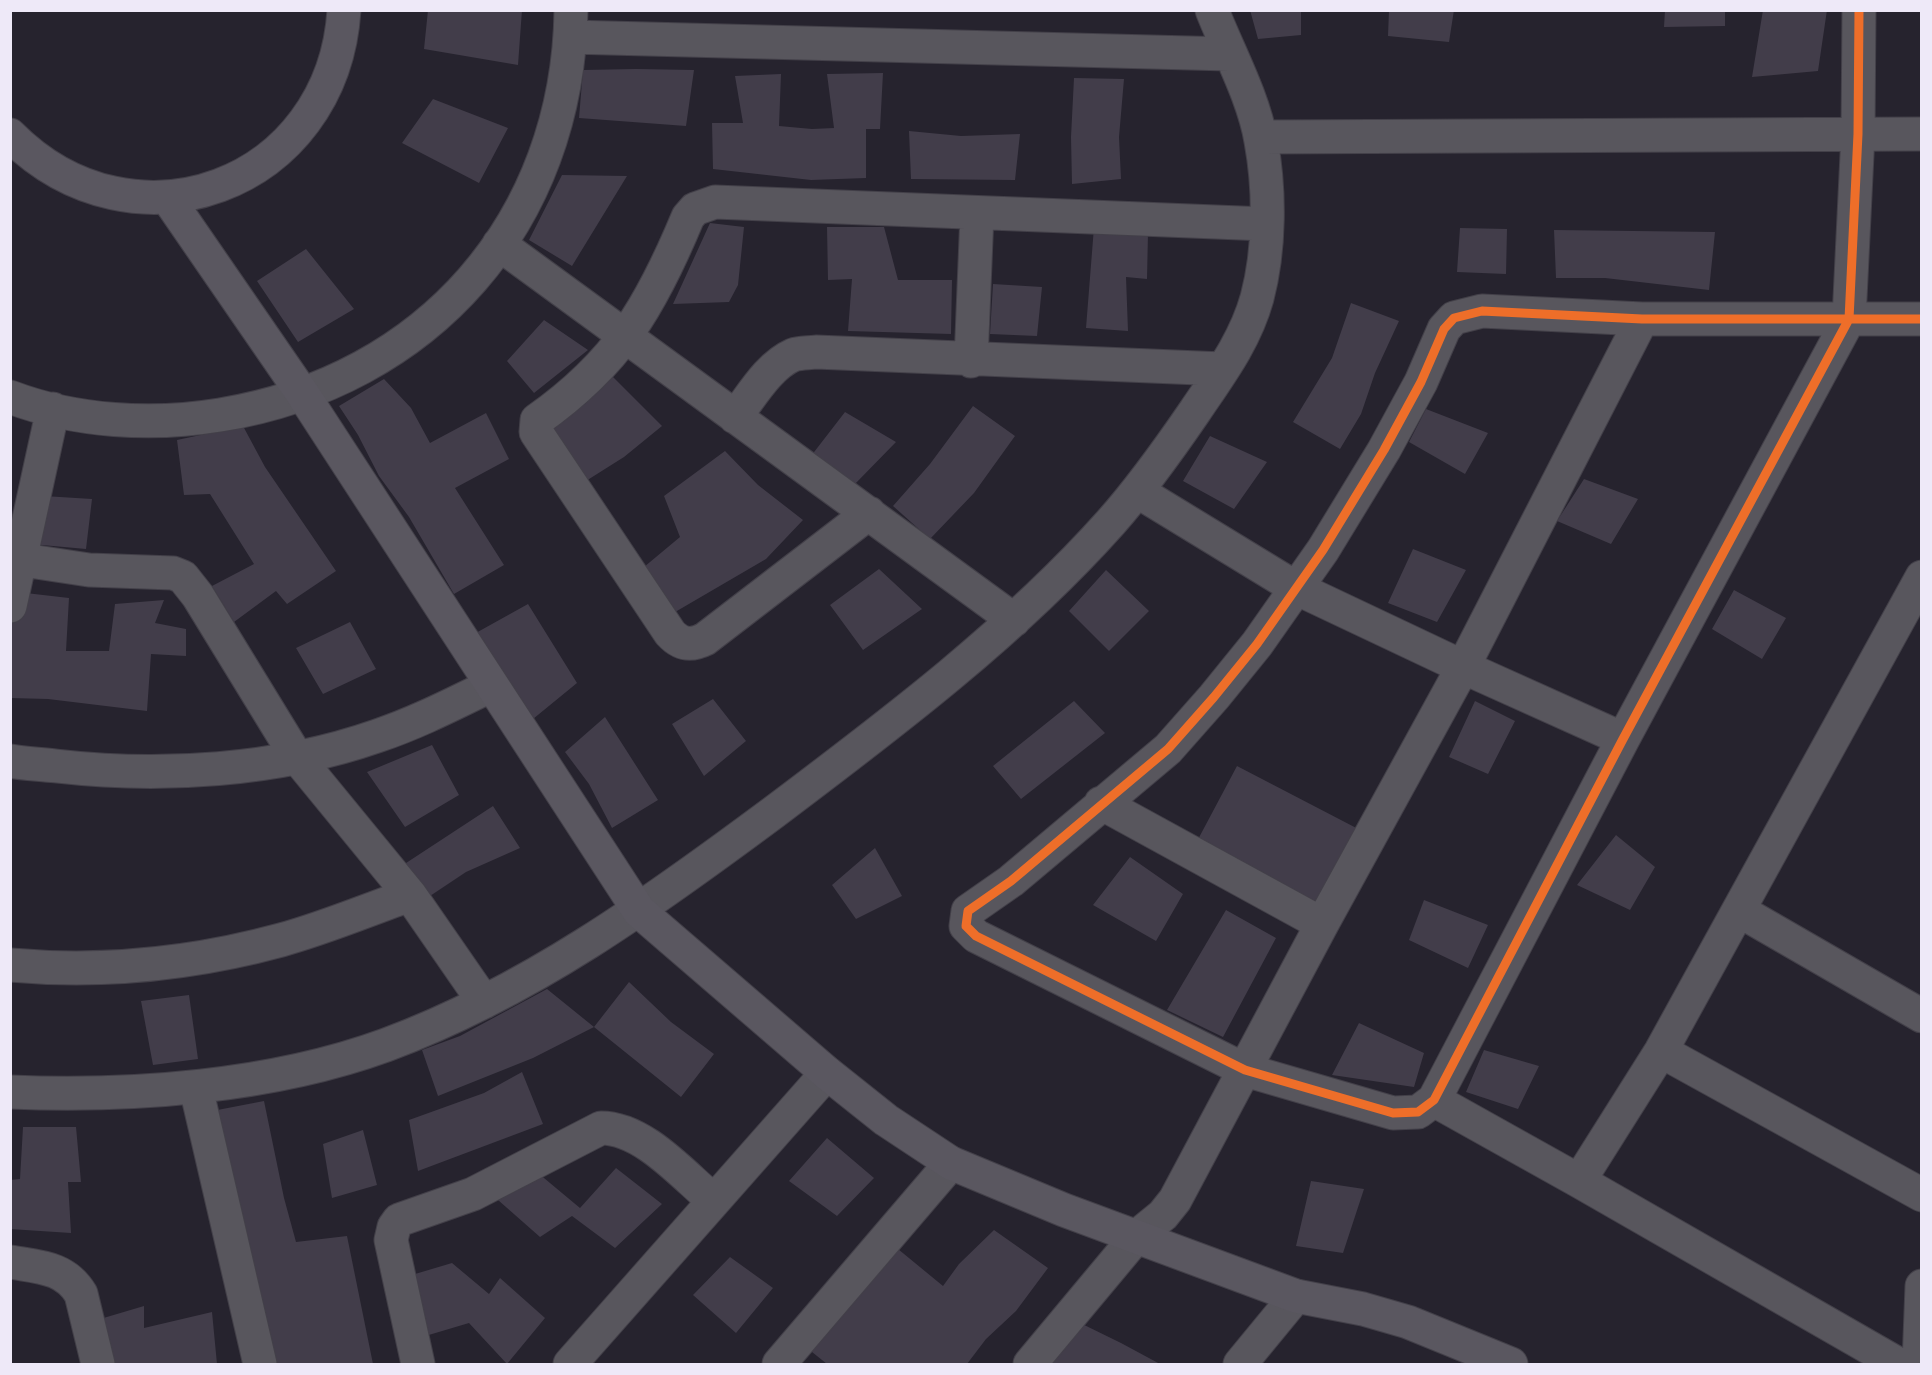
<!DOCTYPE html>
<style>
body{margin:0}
#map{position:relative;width:1932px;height:1375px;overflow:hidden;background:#26232e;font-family:Figtree,sans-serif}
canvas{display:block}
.frame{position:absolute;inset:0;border:12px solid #eee9f8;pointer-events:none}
</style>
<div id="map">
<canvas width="1932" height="1375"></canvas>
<div class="frame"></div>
</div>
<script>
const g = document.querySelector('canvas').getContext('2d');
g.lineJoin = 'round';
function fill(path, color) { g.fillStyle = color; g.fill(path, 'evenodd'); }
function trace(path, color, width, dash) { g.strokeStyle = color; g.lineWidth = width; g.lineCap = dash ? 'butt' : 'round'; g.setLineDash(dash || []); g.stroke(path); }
const building = new Path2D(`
 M428,10H522L518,65L424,49Z
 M1250,10H1301V35L1258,39Z
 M1389,10H1454L1449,42L1388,36Z
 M1665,10H1725V26L1664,27Z
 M1763,10H1827L1818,71L1752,77Z
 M636,69L694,70L686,126L579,118L583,70Z
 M883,73L880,129H866V178L811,180L713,169L712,123H743L735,76L781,74L779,126L812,129L834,128L827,74Z
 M1074,78L1124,79L1119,137L1121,179L1072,184L1071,137Z
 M433,99L508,128L479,183L402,143Z
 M909,131L961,136L1020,134L1015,180L911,179Z
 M562,175L627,176L572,266L529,240Z
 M710,223L744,227L738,285L729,302L673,304Z
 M827,227H884L898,280H952L951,334L848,331L852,279L828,280Z
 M1094,227L1148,233L1147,279L1126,277L1128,331L1086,328Z
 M1460,228L1507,229L1506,274L1457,272Z
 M1554,230L1715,232L1709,290L1605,278H1556Z
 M306,249L354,309L298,342L257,281Z
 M993,284L1042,287L1037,336L990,334Z
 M1351,303L1399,321L1375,373L1361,414L1340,449L1293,422L1332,358Z
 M544,320L588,350L534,393L507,361Z
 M612,376L662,426L624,457L578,486L544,432L586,403Z
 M384,379L411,408L430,443L486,413L509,459L455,488L504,565L454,594L409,517L379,476L358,435L339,406Z
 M973,406L1015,436L974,493L930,539L893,506L930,464Z
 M1426,409L1488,433L1465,474L1409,442Z
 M845,412L896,442L855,484L811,456Z
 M243,426L265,467L336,571L287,604L276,591L234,622L212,586L254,564L210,494L184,495L177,440Z
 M1210,436L1267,462L1234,509L1183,481Z
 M725,451L758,485L803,520L766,559L670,615L638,572L680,537L664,496Z
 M1584,479L1638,499L1611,544L1557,521Z
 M44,496L92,499L86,549L31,544Z
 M1413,549L1466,570L1437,622L1388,603Z
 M879,569L922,609L863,650L830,605Z
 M1106,570L1149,611L1109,651L1069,611Z
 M1734,590L1786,618L1762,659L1712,629Z
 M17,592L69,598L66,651H109L115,604L164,600L155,623L186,629V656L151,654L147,711L48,699L10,698V622Z
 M528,604L577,683L533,719L474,634Z
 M350,622L376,669L323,694L296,648Z
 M713,699L746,741L704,776L672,724Z
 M1074,701L1105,733L1021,799L993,766Z
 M1475,701L1515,721L1488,774L1449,757Z
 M605,717L658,800L612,828L589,784L565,752Z
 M432,745L459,795L405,827L367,772Z
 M1237,766L1364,832L1322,912L1195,845Z
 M493,806L520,848L466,872L424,900L403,865Z
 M1616,835L1655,867L1630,910L1577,885Z
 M875,848L902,896L856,919L832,885Z
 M1130,857L1183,894L1156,941L1093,905Z
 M1424,900L1488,925L1468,968L1409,940Z
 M1226,910L1276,938L1223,1037L1167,1010Z
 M629,982L671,1022L714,1054L681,1097L594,1027Z
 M547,989L594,1027L533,1058L438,1096L422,1050L460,1036Z
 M189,995L198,1059L153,1065L141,1001Z
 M1359,1023L1424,1053L1414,1087L1332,1075Z
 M1484,1050L1539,1066L1518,1109L1466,1092Z
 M522,1072L543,1124L418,1171L409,1120L484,1093Z
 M264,1101L284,1198L296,1242L347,1236L373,1364H263L207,1112Z
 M23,1127H76L81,1182H68L71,1233L10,1229V1180L20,1179Z
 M363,1130L377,1185L332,1198L323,1144Z
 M827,1138L874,1178L837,1216L789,1181Z
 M616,1168L662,1204L615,1248L572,1216L540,1237L498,1200L538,1173L580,1208Z
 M1311,1181L1364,1189L1343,1253L1296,1246Z
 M994,1230L1048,1268L1016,1311L986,1339L967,1364H827L807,1348L898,1249L943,1286L959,1264Z
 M730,1257L773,1288L736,1333L693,1295Z
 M452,1263L489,1294L500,1278L545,1318L507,1364L469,1323L422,1337L405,1277Z
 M144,1306V1328L212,1312L217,1364H99L90,1322Z
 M1074,1320L1121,1343L1160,1364H1037Z`);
const street = new Path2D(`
 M1859,10L1858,134L1849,319L1623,739L1434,1100L1418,1112L1393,1113L1245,1070L976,936L966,926L968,911L1011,881L1168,749L1214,697L1257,644L1323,550L1384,450L1421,382L1444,329L1454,318L1482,311L1642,319H1922
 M570,37L1229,54
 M1261,137L1922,134
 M499,244L1014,620
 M971,361L977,214
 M10,397C76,422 152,426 220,415C428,381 568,222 571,10
 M735,417C751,397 768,366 793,355C799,353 809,353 816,352L1223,369
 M1137,491L1296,588L1463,667L1623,739
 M869,513L705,639C691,646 681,645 670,633L536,432L537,420C618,363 651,306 688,217L695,209L715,202L1266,224
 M10,558L89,570L173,573L183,577L198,596L296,756L410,895L484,1002
 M10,606L53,409
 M10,761C25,764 41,764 56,766C161,778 277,771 377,736C416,723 453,704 490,686
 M1101,803L1322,924
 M1740,911L1922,1016
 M10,965C101,973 193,964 281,940C325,928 367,910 410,895
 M1661,1051L1922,1195
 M196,1088L260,1364
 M10,1092C132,1097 271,1087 386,1045C529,992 653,902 774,812C891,724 1014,631 1111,522C1142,487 1169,449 1195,411C1220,374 1245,341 1257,298C1270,249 1270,190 1261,141C1254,98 1228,51 1212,10
 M1434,1100L1579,1181L1898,1364
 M1579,1181L1661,1051L1922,577
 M10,1262C39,1267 65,1267 81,1294L98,1364
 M418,1364L391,1240L394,1227L399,1220L473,1194L601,1128C643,1128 682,1174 713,1200
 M570,1364L827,1073
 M779,1364L951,1163
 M1030,1364L1136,1237L1163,1215L1175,1200L1322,924L1463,667L1642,319
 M1240,1364L1296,1296
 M1919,1364L1922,1286`);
const secondary = new Path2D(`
 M10,135C134,260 333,186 344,10
 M167,197L302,393L639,911L827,1073L886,1120L951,1163L1064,1210L1296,1296L1363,1309L1408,1322L1511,1364`);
const cycleway = new Path2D(`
 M1859,10L1858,134L1849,319L1623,739L1434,1100L1418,1112L1393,1113L1245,1070L976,936L966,926L968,911L1011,881L1168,749L1214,697L1257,644L1323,550L1384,450L1421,382L1444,329L1454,318L1482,311L1642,319H1922`);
fill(building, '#423d4a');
trace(street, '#434049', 35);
trace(secondary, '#434049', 35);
trace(street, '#58565d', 33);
trace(secondary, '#5a5760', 33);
trace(cycleway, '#ee6e29', 9);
</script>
